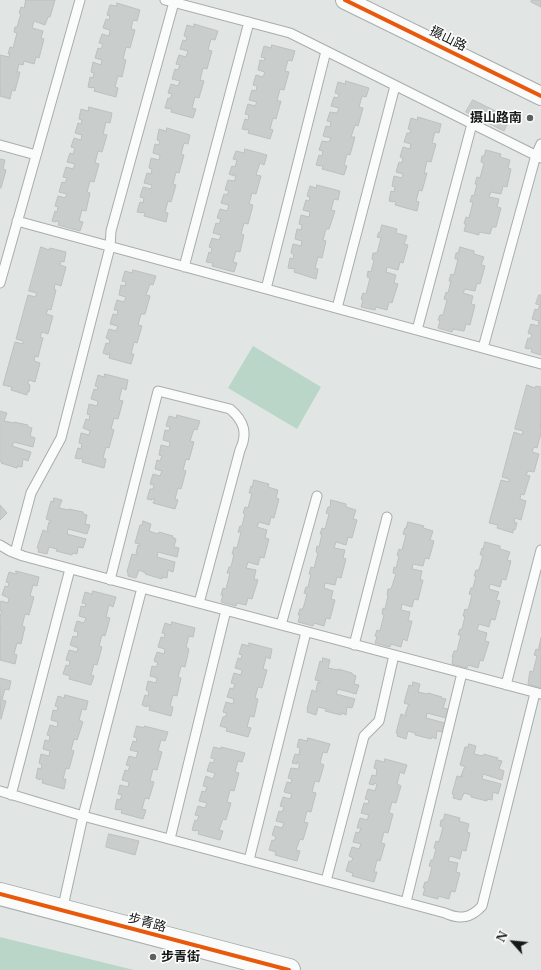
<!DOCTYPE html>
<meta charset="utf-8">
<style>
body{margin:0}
#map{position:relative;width:541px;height:970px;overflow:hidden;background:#e1e6e4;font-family:"Libre Baskerville",serif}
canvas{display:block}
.north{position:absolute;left:493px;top:922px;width:40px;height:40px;-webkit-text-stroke:3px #fff;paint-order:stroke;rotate:297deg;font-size:11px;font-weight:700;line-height:16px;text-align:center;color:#151917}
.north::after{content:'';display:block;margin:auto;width:14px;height:18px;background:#151917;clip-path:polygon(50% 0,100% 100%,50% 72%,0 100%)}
</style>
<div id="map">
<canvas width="541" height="970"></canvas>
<div class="north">N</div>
</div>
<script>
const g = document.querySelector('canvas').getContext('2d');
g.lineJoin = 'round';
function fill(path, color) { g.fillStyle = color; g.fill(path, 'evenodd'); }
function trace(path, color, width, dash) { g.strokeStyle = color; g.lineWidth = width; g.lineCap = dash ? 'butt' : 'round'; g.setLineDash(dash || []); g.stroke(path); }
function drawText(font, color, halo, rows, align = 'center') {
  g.font = font + ' "Libre Baskerville","Noto Sans SC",serif'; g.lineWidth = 3; g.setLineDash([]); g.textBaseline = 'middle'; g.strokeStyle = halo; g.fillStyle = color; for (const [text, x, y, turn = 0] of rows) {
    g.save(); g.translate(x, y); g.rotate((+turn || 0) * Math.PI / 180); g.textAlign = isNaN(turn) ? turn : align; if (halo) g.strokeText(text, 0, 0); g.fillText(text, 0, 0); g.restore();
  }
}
const green = new Path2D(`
 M253,346L321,387L297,429L228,388Z
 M0,937L134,970H0Z`);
const building = new Path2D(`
 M26,0H55L50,17H48L45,25L34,21L32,28L43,31L41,38L44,39L39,58L36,57L34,64L24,61L23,65L19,64L17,72H20L15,91L12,90L10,99L0,96V55L9,57L10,54H8L10,47L13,48L17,33L14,32L15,27H17L19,20L21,14L19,13L21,7L24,8Z
 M532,0H541V7L531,2Z
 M117,3L140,10L137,21L133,20L131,29L135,30L130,48L126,47L123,59L126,60L122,77L118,76L115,87L118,88L116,97L94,91L95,88L92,87V88L88,87L90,77L93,78L94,73L91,72L93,62L101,65L102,60L95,58L98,48L101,49L103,44L99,43L102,34L109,36L110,30L103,28L106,19L109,20L110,16L107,15L110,5L117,6Z
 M194,24L218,31L215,40L211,39L208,50L212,51L207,69L203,68L200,80L204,81L199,98L195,97L192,108L196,109L193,118L171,112L172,109L165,108L168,98L170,99L172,94L168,93L171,84L178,86L180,81L172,79L175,69L178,70L180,65L176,64L179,55L186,57L188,51L180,49L183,40L186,41L187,37L184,36L187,25L194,27Z
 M272,45L295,51L292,61L288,60L285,71L289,72L284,90L280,89L277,101H281L276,119L273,118L270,129L273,130L270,139L248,133L249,130L247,129V130L242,129L245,119L248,120L249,115L245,114L248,104L255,106L257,102L249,100L252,90L256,91L257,86L253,85L256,75L263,77L265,72L258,70L260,60L264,61L265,58L261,57L264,46L271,48Z
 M346,81L369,88L366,97L362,96L359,107L363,108L358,126L355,125L351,137H355L350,155L347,154L344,165L347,166L344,175L322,169L323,166L321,165V166L316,165L319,155L322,156L323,151L319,150L322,141L329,142L331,138L323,136L326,126L330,127L331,122L327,121L330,112L337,113L339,108L331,106L334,97L338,98L339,94L335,93L338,82L345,84Z
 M473,100L510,118L504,131L466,112Z
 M89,107L112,113L110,123L106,122L103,134L107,135L102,152L98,151L95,163L99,164L94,182L90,181L87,192L90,193L86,211L82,210L79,221L83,222L80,231L58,225L59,222L57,221L56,222L52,221L55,211L57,212L58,207L55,206L58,196L65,198L67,194L59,192L62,182L65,183L67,178L63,177L66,167L73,169L75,164L67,162L70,153L73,154L75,148L71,147L74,138L81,140L82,135L75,133L78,123L81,124L82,120L79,119L81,109L88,111Z
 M418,117L441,124L439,133L435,132L432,143L436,144L431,162L427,161L424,173H427L422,191L419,190L416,201L419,202L417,211L395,205L396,202L393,201V202L389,201L391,191L394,192L395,187L392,186L394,176L402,178L403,174L396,172L399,162L402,163L403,158L400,157L403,147L410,149L411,144L404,142L407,133H410L411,130L408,129L411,118L417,120Z
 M167,128L190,135L188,144L184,143L181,154L184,155L179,173L176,172L173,184L176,185L171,202L168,201L165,212L168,213L166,222L144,216L145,213L142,212V213L137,212L140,202L143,203L144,198L140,197L143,187L151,189L152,185L144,183L147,173L151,174L152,169L149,168L151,158L159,160L160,155L153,153L155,144L159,145L160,141L157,140L159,129L166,131Z
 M245,149L267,155L264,165L260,163L256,175L261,176L256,194L252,193L249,204L253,205L248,224L244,223L241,234L244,235L240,252L236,251L233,262L237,263L234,272L212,266L213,263L206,262L209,252L211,253L212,248L209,247L212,238L219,240L221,235L213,233L216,223L219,224L221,219L217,218L220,209L227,211L229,205L221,203L224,194L227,195L229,191L225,190L228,180L235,181V179L236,175L234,174V176L229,174L232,166L235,167L237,160L233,159L236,151L244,153Z
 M486,150L501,154L500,157L510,160L508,168L511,169L507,187L503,186L501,194L491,192L489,197L499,199L497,207L501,208L496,227H492L490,234L479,232V235L464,231L466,224H464L466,217L469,218L473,202H470L472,195L474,196L477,184H475L477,177L480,178L484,163L481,162L482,156H484Z
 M0,159L5,160L3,169L6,170L1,188H0Z
 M317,185L340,191L338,200L334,199L331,210L335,211L329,229H326L323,240L326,241L322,258L318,257L315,268L318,269L316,279L294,272L295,269L288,268L290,258L293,259L294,255L291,253L293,244L301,246L302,241L295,239L297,229L301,230L302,225L299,224L301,215L309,217L310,212L303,210L306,200L309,201L310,197L307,196L310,186L316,188Z
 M382,225L397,229L396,233L407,236L404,244L408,245L403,263L400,262L398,270L387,267L386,272L396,275L394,283L398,284L392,303L389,302L387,310L376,307L375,310L361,307L363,300L361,299L363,293L366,294L370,278L367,277L368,271L371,272L374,260L372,259L373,253H377L381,238L377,237L379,232H380Z
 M41,247L49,250L50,248L66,252L64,262L61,261L60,265L66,267L61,286L55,284L54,289L56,290L51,310L48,309L46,314L53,316L48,334L42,332L40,337L43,338L38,357L35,356L34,361L40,363L35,382L29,380L28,384L30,385L29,392H27V395L11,390L12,387L3,385L15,342L23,344V341L16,339L28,295L35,297L37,293L29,291Z
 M460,247L474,251V254L484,257L481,265L485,266L480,284L477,283L475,291L465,289L463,293L473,296L471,304L475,305L470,325L466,324L464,331L453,329L452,332L438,328L440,321L438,320L440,315H443L447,300L444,299L446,292L448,293L451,281H449L451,274L454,275L458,259H455L456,253H458Z
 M133,270L156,276L153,285L150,284L146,295L150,296L145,314H141L138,325L142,326L137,343L134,342L131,354H134L131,364L109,358L110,354L108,353V355L103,353L106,343L109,344L110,340L106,338L109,329L116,331L118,326L110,324L113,314L117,315L118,310H114L117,300L124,302L126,297L119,295L121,285L125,286L126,282L122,281L125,271L132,273Z
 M539,295H541V355L531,352L532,349L530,348L529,349L525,348L528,338L530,339L532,335L528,333L531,324L538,326L539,321L532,319L535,309L538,310L540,305L536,304Z
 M105,374L128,380L126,390L122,388L119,400L123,401L118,419L114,418L111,429L114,430L109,448L106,447L103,458L106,459L104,468L82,462L83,459L80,458V459L75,458L78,448L81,449L82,444L79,443L81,433L89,435L90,431L83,428L86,419L89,420L90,415L87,414L89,404L97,406L98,401L91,399L94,389L97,390L98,387L95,386L98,375L104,377Z
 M527,385L535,388L536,386L541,387V422L540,427H541V433L537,448L534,447L532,452L539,454L534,472L528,471L526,475L530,476L524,495L521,494L520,499L526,501L521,520L515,518L514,522L517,523L515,530L513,529V533L497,528L498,525L489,523L501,480L509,482V479L502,477L514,432L522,435L523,431L515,429Z
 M0,411L7,413L4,421L14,423V422L28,425V427L32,428L30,436L35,438L33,447L14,442L12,446L31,452L28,461L23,459L22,467L18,466L17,468L1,463L2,462L0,461Z
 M177,415L200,421L197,430L194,429L190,441L194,442L189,460L186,459L183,470L186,471L181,489L178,488L175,499L178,500L175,509L153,503L155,499H152V500L147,499L150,489H153L154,485L150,484L153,474L160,476L162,471L155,469L157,460L160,461L162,456L159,455L161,445L169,447L170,442L163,440L165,430L169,431L170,427L166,426L169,416L176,418Z
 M254,480L269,484L268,487L278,490L276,498L279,499L274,518L271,517L269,525L259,522L257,527L267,530L265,538L269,539L264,558L260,557L258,565L248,562L246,568L256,570L254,579L258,580L252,599L248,598L246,605L237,603L236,606L221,602L223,595H221L223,588L226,589L230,573H227L229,567H231L234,554H232L234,547L237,548L241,532H238L240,526H242L245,514L243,513L245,507L248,508L252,493H249L251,486L252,487Z
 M54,498L62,500L59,508L69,510V509L83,512V514L87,515L85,524L90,525L87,534L68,529L67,534L86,539L83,548L78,547L77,554L73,553L72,555L56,551L57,549L49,547L47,554L38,552L39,549L37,548L43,530L48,532V530H47L49,522H51V521L46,519L51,501L53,502Z
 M331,500L346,504V507L356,510L353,519L357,520L352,538L348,537L346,545L336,542L334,548L345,550L343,558L346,559L341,578L337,577L335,585L325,583L324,588L333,591L331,599L335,600L330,619L326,618L324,626L314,623L313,626L298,622L300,615H298L300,609H303L307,594L304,593L306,587H308L311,574H309L311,567L314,568L318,553L316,552L317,546L319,547L322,534H320L322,528L325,529L329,514L326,513L328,507H330Z
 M0,505L7,513L0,520Z
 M143,521L151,524L149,531L158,534L159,532L173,536L172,537L176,539L174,547L179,548L177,557L158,552L157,557L175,562L173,572L168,570L167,578L162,577V579L145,574L146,573L139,570L136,578L128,576V573L127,572L132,554L137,555L138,554L136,553L138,545L140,546V544L135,543L140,525H142Z
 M408,522L424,526L423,528L433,531L430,540L434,541L429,559L425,558L423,566L413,564L412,569L422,571L420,580H423L418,600L414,599L412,607L402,604L401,610L410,612L408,621H412L407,641L403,639L401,647L391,644L390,647L375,643L377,637L375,636L377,630L380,631L384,615L382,614L383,608L385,609L388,596L387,595L388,589H391L396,574L393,573L394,567L396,568L399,556L397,555L399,549L402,550L406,535L403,534L405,528H406Z
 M485,542L500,546V549L510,552L507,560L511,561L506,580L502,579L500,587L490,584L489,589L499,592L496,600L500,601L495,620L491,619L489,627L479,624L477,630L487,633L485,641L489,642L483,661L480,660L478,668L468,665L467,668L452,664L453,657H452L454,651H457L461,635H458L460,629H462L465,616H463L465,609L468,610L472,595L469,594L471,588H473L476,576H474L476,570H479L483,555H480L482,548L483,549Z
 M16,571L39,577L37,586L33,585L30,596L34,597L29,615L25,614L22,626L25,627L21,644L17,643L14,654L17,655L15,664L0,660V632L1,627H0V616L2,611H0V603L1,601L8,603L9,598L2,595L5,586L8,587L9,583L6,582L9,572L16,574Z
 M93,591L116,597L113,607L109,605L106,617L110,618L105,636L102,635L99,646L102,647L97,665L94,664L91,675L94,676L91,685L69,679L70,676L63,674L66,665L69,666L70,661L66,660L69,650L77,652L78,648L70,645L73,636L77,637L78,632L74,631L77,621L84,623L86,618L79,616L81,606L85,607L86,604L82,603L85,592L92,594Z
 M172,622L195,628L193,637L189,636L186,647L189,649L185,667L181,666L178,677L181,678L177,696L173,695L170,706L173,707L171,716L149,710L150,706H147V707L142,705L145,695L148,696L149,692L146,690L148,681L156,683L157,678L150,676L152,666L156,667L158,663L154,661L157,652L164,654L165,649L158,647L161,637L164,638L165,634L162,633L165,623L171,625Z
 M541,638V688L528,684L530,671L533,672L537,656L534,655L536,649L538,650Z
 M249,643L272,649L270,659L266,657L263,669L267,670L262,688L258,687L255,698L258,699L254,717L250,716L247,727L251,728L248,737L226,731L227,728L220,726L223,717H225L227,713L223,712L226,702L233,704L234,699L227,697L230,688L233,689L235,684L231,683L234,673L241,675L242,670L235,668L238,658L241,659L242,655L239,654L242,644L249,646Z
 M323,658L330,660L328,668L338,670V669L352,673V674L356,676L354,684L359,685L356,694L338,689L336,694L355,699L352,708L347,707L346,715L342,713L341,715L325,711L326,709L318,707L316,715L307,712L308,709H307L312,690L317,692V690H316L318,682L320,683V681L315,680L320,661L322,662Z
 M0,678L11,681L9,690L5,689L2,700L6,701L1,719Z
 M413,682L420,684L418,692L427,694L428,693L442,697L441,698L446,699L443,708L448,709L446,718L427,713L426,718L445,723L442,732L437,731L436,739L432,737L431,739L415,735V733L408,731L406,739L397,736L398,733H396L401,714L406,716L407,715L405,714L408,706H409L410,705L404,703L409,685L412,686Z
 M65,695L88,701L86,710L82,709L79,720L83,722L77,740L74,739L71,750L74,751L69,769L66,768L63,779H66L64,789L42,783L43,779H40V780L36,778L38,768L41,769L42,765L39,763L41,754L49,756L50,751L43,749L45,740L49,741L50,736L47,735L50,725L57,727L58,722L51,720L53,710L57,711L58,707L55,706L58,696L64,698Z
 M137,726L144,728V726L168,732L165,741L161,740L158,751L162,752L157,770L153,769L150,781L154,782L149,799L145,798L142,809L146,810L143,819L121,813L122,810L120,809L119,810L115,809L117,799L120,800L122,795L118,794L120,785L128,787L129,782L122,780L125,770L128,771L130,766L126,765L129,756L136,758L138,752L130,750L133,741L136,742L137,738L134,737Z
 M308,738L330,744L327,753L323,752L320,763L324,765L319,782L315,781L312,792L316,793L311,812L307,811L304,822L308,823L303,840L300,839L296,850L300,851L297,861L275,855L276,852L269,850L272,840L274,841L276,837L272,835L275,826L282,828L284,823L276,821L279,811L282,812L284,807L280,806L283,797L290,799L292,794L284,792L287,782L291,783L292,779L288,778L291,768L298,769L299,767V763L297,762V764L292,763L295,754L299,755L300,748L297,747L299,739L307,741Z
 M469,744L476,746L474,754L483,756L484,754L498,758L497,760L502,761L499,769L504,771L502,780L483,774L482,779L501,784L498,794L493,792L492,800L487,799V801L471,797V795L464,793L461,800L453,798L454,795L452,794L457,776L462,777L463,776H461L464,768H465L466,767L460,765L465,747H468Z
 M214,747L221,749V747L245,753L242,762L238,761L235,772L239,773L234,791L230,790L227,802L231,803L226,820L223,819L219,830L223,831L220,840L198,834L199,831L197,830L196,831L192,830L195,820L197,821L199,816L195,815L198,806L205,808L207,803L199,801L202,791L205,792L207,787L203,786L206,776L213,779L215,773L207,771L210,762L213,763L215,759L211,758Z
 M385,759L407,765L404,774L400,772L397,784L401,786L396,803L392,802L389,813L393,814L388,833L384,832L381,843L385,844L380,861L377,860L374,872H377L374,882L352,876L353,873L346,871L349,861L351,862L353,858L349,856L352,847L359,849L361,844L353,842L356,832L359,833L361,828H357L360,818L367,820L369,815L361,813L364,803L368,804L369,800L365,799L368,789L375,791L377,784L374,783V785L369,784L372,775L376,776L377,769L374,768L376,760L384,762Z
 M445,814L460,818L459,821L469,824L467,832L470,833L466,851L462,850L460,859L450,856L448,861L458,863L456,872L460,873L455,892L451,891L449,899L438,896V899L423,895L425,888H423L425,882H428L432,867L429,866L431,860H433L436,849L434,848L436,841L439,842L443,827L440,826L441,820H443Z
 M109,834L139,841L135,855L106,847Z`);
const service = new Path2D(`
 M165,0L290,33L541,158
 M0,145L36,155
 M17,221L541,364
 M184,267L249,22
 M0,283L80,0
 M266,289L326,51
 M337,308L395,86
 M417,330L472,124
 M483,348L536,155L541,144
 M0,545L10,551L23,556L142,588L83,816L62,911
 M15,553L31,493L61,438L110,247L111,231L174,2
 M110,580L158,391L230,409C244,421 248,433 240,450L199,603
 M142,588L541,694
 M281,625L317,496
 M354,645L387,517
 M506,685L541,550
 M0,791L83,816L445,913C460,920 471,918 482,906L535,693
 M11,795L70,569
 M170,839L226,610
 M249,860L306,632
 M326,881L364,736L379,721L394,655
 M406,902L462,673`);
const minor = new Path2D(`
 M345,0L541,96`);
const tertiary = new Path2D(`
 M0,894L289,970`);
const cycleway = new Path2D(`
 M345,0L541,96
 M0,894L289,970`);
const markers = [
 [530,118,4,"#5c615f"],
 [153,957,4,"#5c615f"]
];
const streetNames = [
 ["摄山路",448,39,26],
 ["步青路",147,923,15]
];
const poiNames = [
 ["摄山路南",522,118],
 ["步青街",161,957,"left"]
];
fill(green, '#bad6c8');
fill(building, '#c9cdcb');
trace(building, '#bcc0be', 1);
trace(service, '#a9adab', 11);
trace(minor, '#a9adab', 20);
trace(tertiary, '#a9adab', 24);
trace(service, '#fafbfb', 9);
trace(minor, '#fafbfb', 18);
trace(tertiary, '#fafbfb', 22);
trace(cycleway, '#e8590c', 4);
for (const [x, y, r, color] of markers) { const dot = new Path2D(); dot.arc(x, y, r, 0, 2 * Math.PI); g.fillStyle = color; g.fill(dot); trace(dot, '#fff', 1.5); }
drawText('13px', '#151917', '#fff', streetNames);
drawText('bold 13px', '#151917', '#fff', poiNames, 'right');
</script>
